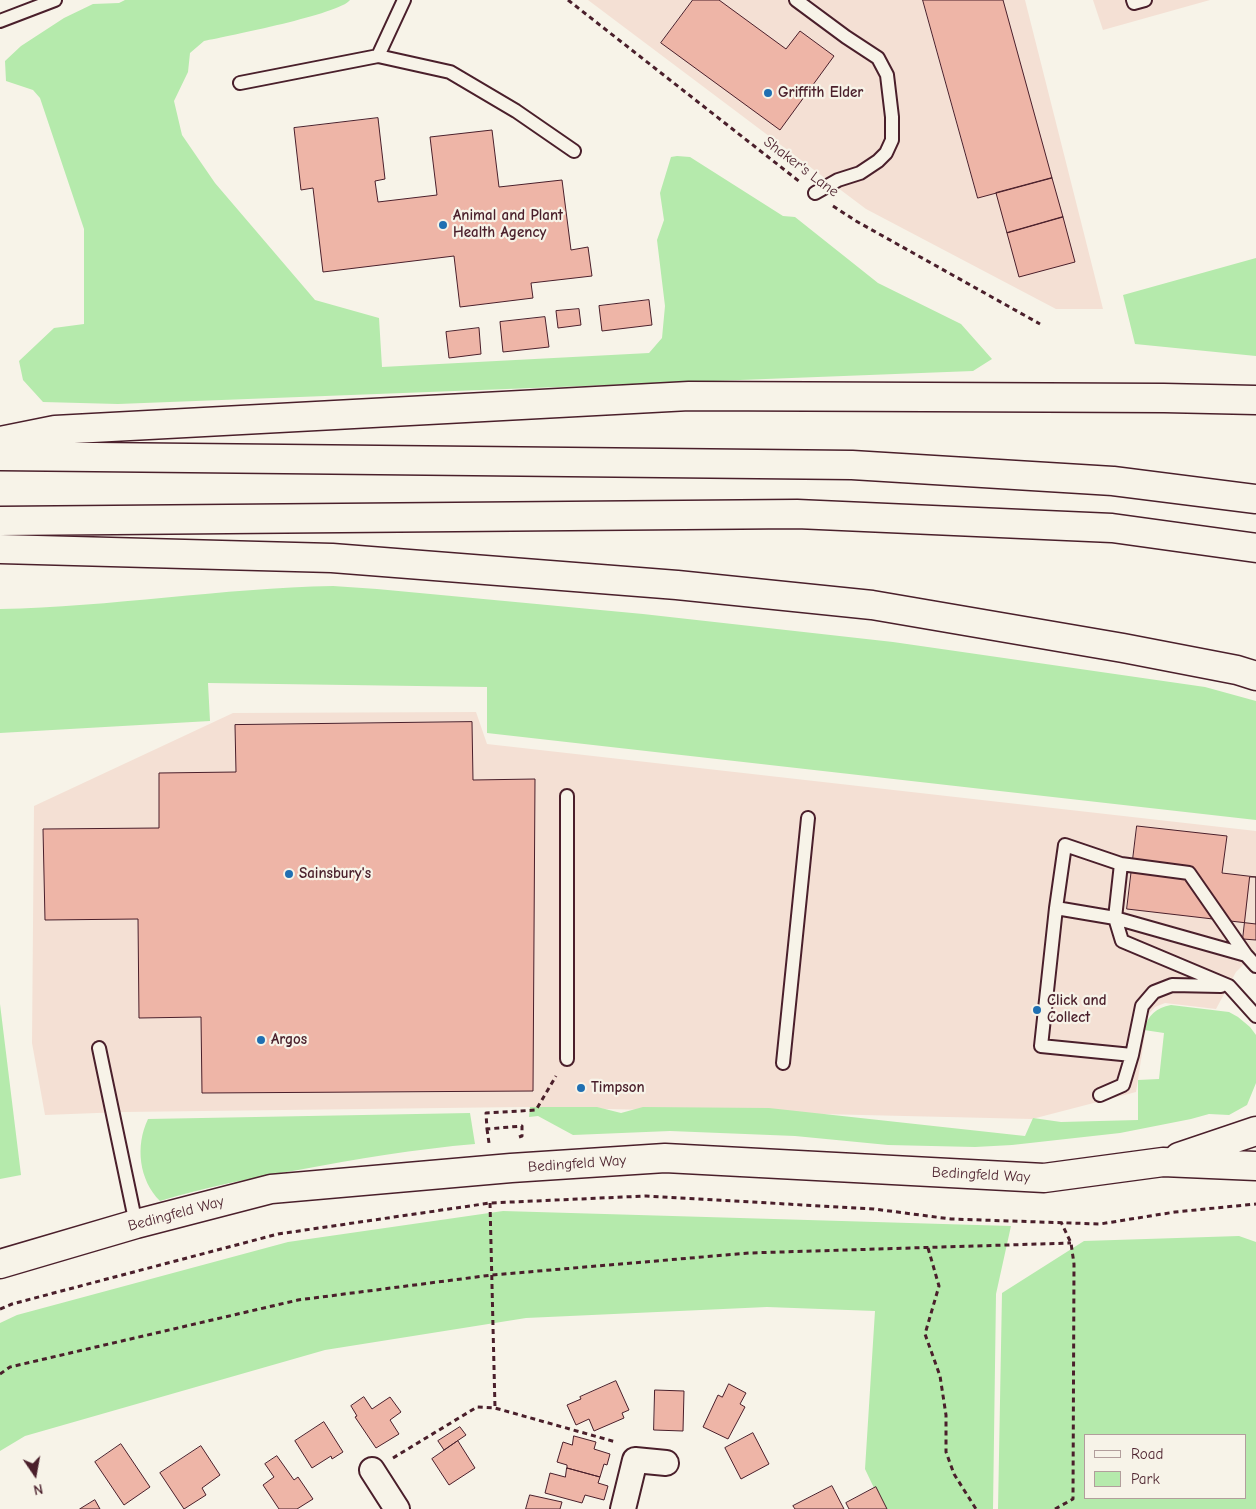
<!DOCTYPE html>
<style>
body{margin:0}
#map{position:relative;width:1256px;height:1509px;overflow:hidden;background:#f7f3e8;font-family:"Comic Neue",sans-serif}
canvas{display:block}
.legend{position:absolute;left:1084px;top:1434px;width:162px;height:65px;box-sizing:border-box;background:#f7f3e8;border:1px solid #b29e9c;margin:0;padding:6px 9px;list-style:none;font-size:15px;color:#4a1f2b}
.legend li{display:flex;align-items:center;gap:10px;height:25px}
.legend b{width:25px;border:1px solid #b29e9c}
.north{position:absolute;left:10px;top:1449px;width:50px;height:50px;-webkit-text-stroke:4px #f7f3e8;paint-order:stroke;rotate:168deg;font-size:14px;font-weight:700;line-height:20px;text-align:center;color:#4a1f2b}
.north::after{content:'';display:block;margin:auto;width:18px;height:22px;background:#4a1f2b;clip-path:polygon(50% 0,100% 100%,50% 72%,0 100%)}
</style>
<div id="map">
<canvas width="1256" height="1509"></canvas>
<ul class="legend">
<li><b style="height:6px;background:#f7f3e8"></b>Road</li>
<li><b style="height:14px;background:#b5eaac"></b>Park</li>
</ul>
<div class="north">N</div>
</div>
<script>
const g = document.querySelector('canvas').getContext('2d');
g.lineJoin = 'round';
function fill(path, color) { g.fillStyle = color; g.fill(path, 'evenodd'); }
function trace(path, color, width, dash) { g.strokeStyle = color; g.lineWidth = width; g.lineCap = dash ? 'butt' : 'round'; g.setLineDash(dash || []); g.stroke(path); }
function drawText(font, color, halo, rows, align = 'center') {
  g.font = font + ' "Comic Neue",sans-serif'; g.lineWidth = 4.5; g.setLineDash([]); g.textBaseline = 'middle'; g.strokeStyle = halo; g.fillStyle = color; for (const [text, x, y, turn = 0] of rows) {
    g.save(); g.translate(x, y); g.rotate((+turn || 0) * Math.PI / 180); g.textAlign = isNaN(turn) ? turn : align; if (halo) g.strokeText(text, 0, 0); g.fillText(text, 0, 0); g.restore();
  }
}
const built = new Path2D(`
 M588,0H1025L1103,309H1056L866,209Z
 M1093,0H1210L1103,30Z
 M476,712L487,744L1256,831V952L1236,972L1216,1009L1165,1003L1155,1007L1148,1015L1136,1092L1032,1119L523,1107L123,1112L45,1115L32,1043L34,806L233,713Z`);
const green = new Path2D(`
 M125,0H350C340,14 228,36 204,41L190,53L188,72L174,101L182,135L215,183L315,300L379,318L382,367L649,353L662,338L665,306L657,240L664,220L660,193L671,157L677,156L690,157L783,216L795,217L878,283L961,324L992,359L973,371L118,404L43,402L23,380L19,361L54,328L84,324V229L40,98L33,90L6,81L5,61L21,46L64,18L93,4L119,3Z
 M1256,258V356L1135,344L1123,295Z
 M333,586L377,589L643,614L893,642L1205,687L1256,701V820L487,733V687L208,683L210,721L0,733V609C111,607 222,588 333,586Z
 M0,1004L21,1175L0,1179Z
 M1171,1005L1229,1012L1238,1017L1250,1027L1256,1035V1083L1247,1105L1229,1115L1209,1114L1191,1119L1120,1133L1012,1145L975,1147L888,1145L795,1136L670,1131L573,1135L538,1116L529,1117L530,1107H597L621,1113L643,1107L769,1108L1025,1136L1033,1118L1061,1122L1138,1120V1080L1159,1079L1164,1033L1144,1030C1148,1015 1156,1008 1171,1005Z
 M470,1113L475,1144C416,1149 356,1159 298,1170C252,1178 205,1187 160,1201C139,1180 135,1146 148,1119Z
 M503,1211L1011,1226L996,1294L993,1509H884L865,1469L875,1311L767,1307L526,1318L325,1350L25,1436L0,1451V1323L17,1315L288,1242Z
 M1239,1236L1256,1242V1509H998L1002,1293L1084,1241ZM1085,1435H1245V1498H1085Z`);
const building = new Path2D(`
 M693,0H719L786,49L800,31L834,56L780,130L661,43Z
 M923,0H1003L1052,178L978,198Z
 M378,118L385,179L375,181L378,202L437,195L430,137L492,130L499,187L562,180L571,250L588,247L592,276L531,283L533,298L460,307L454,256L323,272L313,188L301,190L294,128Z
 M1052,178L1063,217L1007,233L996,193Z
 M1063,217L1075,262L1019,277L1007,233Z
 M649,300L652,325L602,331L599,306Z
 M579,309L581,325L558,328L556,311Z
 M545,317L549,347L503,352L500,322Z
 M479,328L481,354L449,358L446,332Z
 M472,722L473,780L535,779L533,1091L202,1093L201,1017L139,1018L138,919L45,920L43,829L159,828V773L236,772L235,725Z
 M1137,826L1227,836L1222,873L1256,877V924L1127,909Z
 M1250,877H1256V940L1243,939Z
 M616,1381L629,1410L622,1413L624,1418L594,1431L589,1419L576,1425L567,1405L581,1399L580,1397Z
 M729,1384L746,1393L740,1404L745,1407L728,1439L703,1427L718,1395L722,1397Z
 M655,1390L684,1391L683,1431L654,1430Z
 M364,1397L372,1409L390,1397L401,1412L390,1420L399,1434L376,1448L355,1417L357,1416L351,1406Z
 M324,1422L343,1452L332,1459L331,1456L312,1468L295,1441Z
 M460,1427L466,1435L444,1450L438,1441Z
 M753,1433L769,1464L741,1479L725,1448Z
 M574,1436L596,1442L594,1449L610,1454L607,1465L604,1464L600,1477L567,1468V1465L557,1462L563,1442L572,1445Z
 M458,1441L475,1468L449,1485L432,1459Z
 M121,1444L150,1487L124,1505L95,1462Z
 M201,1446L220,1475L202,1488L206,1495L184,1509L160,1473Z
 M277,1456L294,1480L298,1477L313,1499L297,1509H279L263,1485L274,1477L265,1464Z
 M567,1468L600,1477L598,1483L608,1486L604,1500L585,1495L582,1503L545,1493L550,1473L565,1477Z
 M832,1486L844,1509H795L793,1506Z
 M876,1487L887,1509H849L846,1503Z
 M530,1495L562,1502L560,1509H526Z
 M95,1500L100,1509H80Z`);
const path = new Path2D(`
 M568,0L800,182
 M833,206L856,221L1040,324
 M487,1129L489,1143
 M519,1137L522,1136V1126L487,1129L486,1113L536,1110L556,1076
 M490,1203L495,1408
 M928,1248L939,1286L925,1334L940,1376L946,1415V1452L954,1474L976,1509
 M0,1309L12,1304L278,1234L490,1203L646,1196L874,1209L951,1219L1100,1224L1175,1212L1256,1204
 M0,1374L10,1367L298,1300L492,1275L749,1253L1071,1243
 M393,1458L477,1407L495,1408L616,1442
 M1055,1509L1073,1499L1074,1264L1071,1243L1061,1222`);
const service = new Path2D(`
 M404,0L378,56L450,72L516,111L574,151
 M796,0L846,37L878,58L887,75L892,117V140L886,153L878,161L860,173L838,180L815,193
 M1133,0L1134,3L1145,0
 M0,21L55,0
 M240,83L378,56
 M1121,864L1065,845L1056,908L1041,1046L1132,1055
 M1056,908L1115,918L1246,955L1256,966
 M1246,955L1189,873L1121,864L1115,918L1122,941L1229,986L1256,1016
 M99,1048L136,1224
 M567,1059V796
 M783,1063L808,818
 M1100,1095L1123,1085L1132,1055L1142,1006L1154,992L1172,985L1221,986`);
const minor = new Path2D(`
 M372,1470L397,1509
 M623,1509L635,1460L666,1463`);
const tertiary = new Path2D(`
 M1179,1157L1256,1131
 M0,1264L136,1224L271,1189L511,1168L665,1158L1044,1178L1163,1162L1256,1166`);
const trunk = new Path2D(`
 M0,441L55,430L689,396L1164,398L1256,400
 M0,456L852,465L1113,481L1256,499
 M0,521L797,514L1112,528L1256,548
 M0,549L332,558L677,585L872,605L1123,648L1237,670L1256,676`);
const markers = [
 [768,93,5,"#1f6fb2"],
 [443,225,5,"#1f6fb2"],
 [289,874,5,"#1f6fb2"],
 [1037,1010,5,"#1f6fb2"],
 [261,1040,5,"#1f6fb2"],
 [581,1088,5,"#1f6fb2"]
];
const poiNames = [
 ["Griffith Elder",778,93],
 ["Animal and Plant",453,216],
 ["Health Agency",453,233],
 ["Sainsbury's",299,874],
 ["Click and",1047,1001],
 ["Collect",1047,1018],
 ["Argos",271,1040],
 ["Timpson",591,1088]
];
const streetNames = [
 ["Shaker's Lane",801,167,37],
 ["Bedingfeld Way",577,1164,-4],
 ["Bedingfeld Way",981,1175,3],
 ["Bedingfeld Way",176,1214,-15]
];
fill(built, '#f4e0d4');
fill(green, '#b5eaac');
fill(building, '#eeb5a7');
trace(building, '#4a1f2b', 1);
trace(service, '#4a1f2b', 16);
trace(minor, '#4a1f2b', 28);
trace(tertiary, '#4a1f2b', 31);
trace(trunk, '#4a1f2b', 31);
trace(path, '#4a1f2b', 3, [5, 4]);
trace(service, '#f7f3e8', 12);
trace(minor, '#f7f3e8', 24);
trace(tertiary, '#f7f3e8', 28);
trace(trunk, '#f7f3e8', 28);
for (const [x, y, r, color] of markers) { const dot = new Path2D(); dot.arc(x, y, r, 0, 2 * Math.PI); g.fillStyle = color; g.fill(dot); trace(dot, '#f7f3e8', 2); }
drawText('bold 15px', '#4a1f2b', '#f7f3e8', poiNames, 'left');
drawText('15px', '#4a1f2b', '#f7f3e8', streetNames);
</script>
